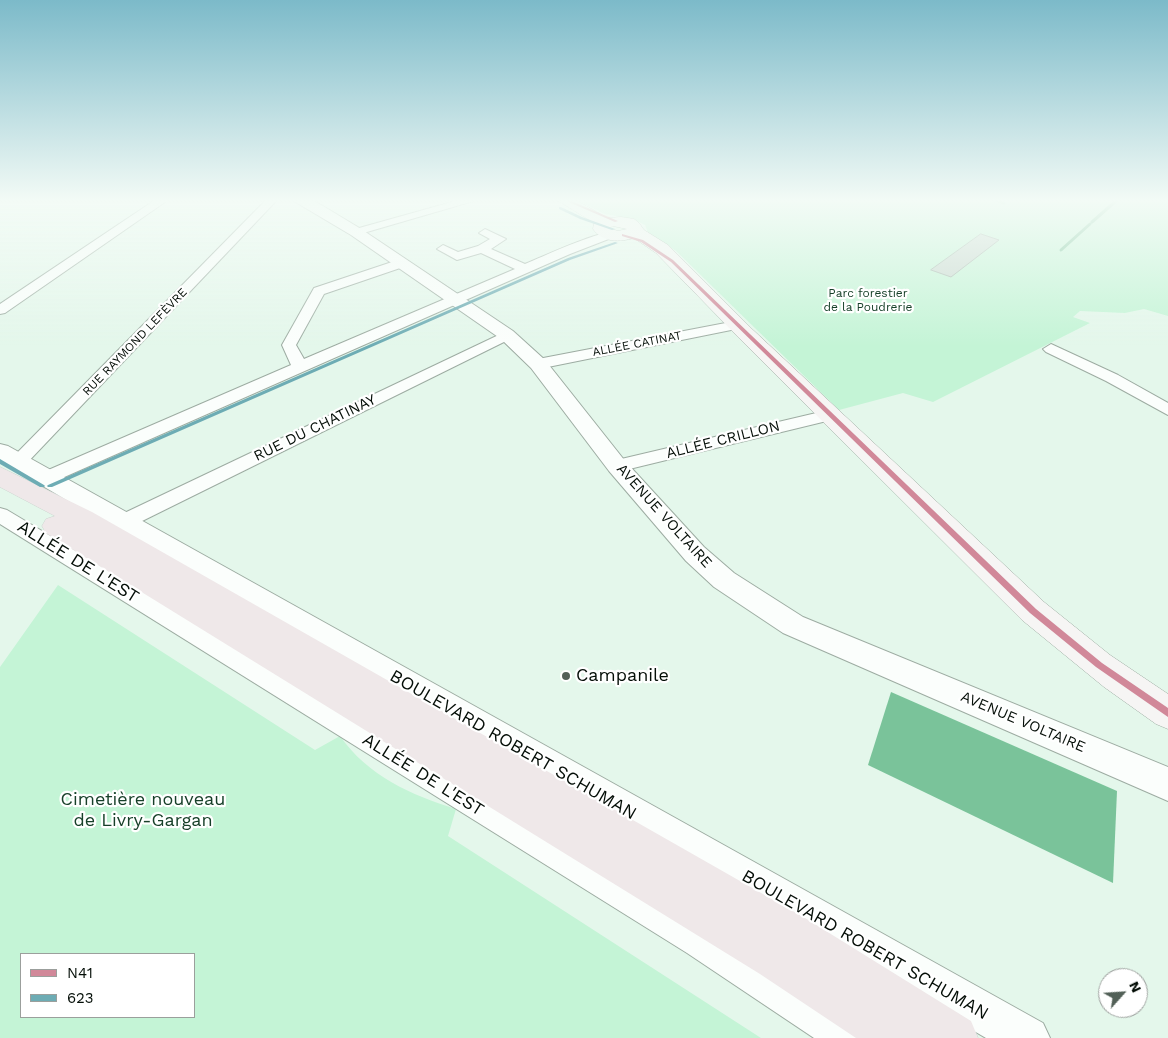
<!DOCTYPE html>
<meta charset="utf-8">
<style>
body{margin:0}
#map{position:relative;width:1168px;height:1038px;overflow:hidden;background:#e4f7eb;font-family:"Work Sans",sans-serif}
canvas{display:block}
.legend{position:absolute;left:20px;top:953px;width:175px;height:65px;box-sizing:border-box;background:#fff;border:1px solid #9b9f9c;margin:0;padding:6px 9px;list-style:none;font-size:15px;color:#040e07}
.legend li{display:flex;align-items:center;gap:10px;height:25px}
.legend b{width:25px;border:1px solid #9b9f9c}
.north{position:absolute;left:1098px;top:968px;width:50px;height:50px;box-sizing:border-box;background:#fff;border:1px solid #9b9f9c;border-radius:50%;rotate:64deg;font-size:14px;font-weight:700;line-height:20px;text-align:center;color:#040e07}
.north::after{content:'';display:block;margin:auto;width:18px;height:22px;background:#526057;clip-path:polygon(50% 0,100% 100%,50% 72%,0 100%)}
</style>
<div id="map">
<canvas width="1168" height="1038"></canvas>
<ul class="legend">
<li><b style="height:6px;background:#d18899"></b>N41</li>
<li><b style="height:6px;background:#6dacb4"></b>623</li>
</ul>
<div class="north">N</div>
</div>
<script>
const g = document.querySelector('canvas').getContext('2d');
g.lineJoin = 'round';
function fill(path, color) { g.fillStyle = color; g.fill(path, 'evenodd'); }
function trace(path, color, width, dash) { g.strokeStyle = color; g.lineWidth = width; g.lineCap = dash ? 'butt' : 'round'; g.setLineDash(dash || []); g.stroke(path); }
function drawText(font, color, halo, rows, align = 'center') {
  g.font = font + ' "Work Sans",sans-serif'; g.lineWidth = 4.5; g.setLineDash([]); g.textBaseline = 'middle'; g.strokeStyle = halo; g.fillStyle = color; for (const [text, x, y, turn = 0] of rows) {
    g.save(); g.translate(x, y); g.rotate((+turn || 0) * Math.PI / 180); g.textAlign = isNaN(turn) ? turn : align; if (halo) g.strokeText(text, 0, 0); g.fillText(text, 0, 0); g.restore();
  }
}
const green = new Path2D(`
 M576,200H1168V316L1144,309L1125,313L1080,311L1073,317L1090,323L1088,324L933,402L903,393L839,410L676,251L648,233L645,225L632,219L605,214Z
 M58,585L315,750L340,736C368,776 411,795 456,809L448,836L761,1038H0V667ZM21,954H194V1017H21Z`);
const water = new Path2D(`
 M891,692L1117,791L1113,883L868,765Z`);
const stream = new Path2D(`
 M996,200L1004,203
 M1092,222L1117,200
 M1061,250L1090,224`);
const building = new Path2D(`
 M981,234L999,240L951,277L931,270Z`);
const minor = new Path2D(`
 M155,200H168L5,313L0,314V304Z
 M266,200H277L25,465H13L10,461L13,457Z
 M459,200H477L360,234H352L350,232L352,230Z
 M485,229L506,239L491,249L525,264C542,257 602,229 617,232L619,235L570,254L53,482L46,484L39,482L37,478L39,474L291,365L282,345L314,288L398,260H406L408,263L406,266L324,294L296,345L304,359L515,269L481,253L457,260L437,249L443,245L458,252L478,246L490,239L479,233Z
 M736,321L743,325L741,328L538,369L530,364L538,359Z
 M507,331L514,335L512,338L130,527L123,529L116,527L113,522L116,517Z
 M1051,344L1118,375L1168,403V415L1106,381L1046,352L1043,349Z
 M829,410L835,411L838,415L835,419L617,472L610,470L608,466L610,462L617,460Z
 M0,508L7,510L709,931L812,995L855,1026L860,1038H814L687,953L0,524Z`);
const tertiary = new Path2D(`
 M292,200H311L323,206L361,229L513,331L545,360L625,461L704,547L734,573L803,617L1168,767V801L783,633L714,587L686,561L609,471L531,368L501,339L351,235Z
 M0,444L8,446L1043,1023L1050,1038H986L0,461Z`);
const secondary = new Path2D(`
 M557,200H576L607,218L621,217L634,219L639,223L644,230L668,245L752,329L1044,602L1110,655L1168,694V729L1156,724L1104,687L1022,620L738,337L656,253L634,238C620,242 603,243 593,229L594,223ZM613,226L627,229L618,231L609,228Z`);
const trunk = new Path2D(`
 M0,467L92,512L805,918L971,1021L978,1038H856L760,974L46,533L42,526L46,519L55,516L0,487Z`);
const bus1 = new Path2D(`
 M564,200H569L618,221L615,222Z
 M622,234L643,240L673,260L1036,609L1102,663L1168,708V717L1096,667L1030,613L671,262L641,242L622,236Z`);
const bus2 = new Path2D(`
 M559,207H561L582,217L615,229L612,230L580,219L559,209Z
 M615,242L618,243L570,260L52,487H48L47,486L48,485L568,258Z
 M0,459L44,485L45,486L44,487H40L0,464Z`);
const markers = [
 [566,676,5,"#526057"]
];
const farParknames = [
 ["Parc forestier",868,293],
 ["de la Poudrerie",868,307]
];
const farStreetnames = [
 ["RUE RAYMOND LEFÈVRE",135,342,-46],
 ["ALLÉE CATINAT",637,344,-11]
];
const streetNames = [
 ["RUE DU CHATINAY",315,428,-26],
 ["ALLÉE CRILLON",723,440,-14],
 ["AVENUE VOLTAIRE",664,516,48],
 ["AVENUE VOLTAIRE",1023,722,23]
];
const nearStreetnames = [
 ["ALLÉE DE L'EST",78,562,32],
 ["BOULEVARD ROBERT SCHUMAN",513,745,30],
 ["ALLÉE DE L'EST",423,775,32],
 ["BOULEVARD ROBERT SCHUMAN",865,945,30]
];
const nearPoinames = [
 ["Campanile",576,676]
];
const nearParknames = [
 ["Cimetière nouveau",143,800],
 ["de Livry-Gargan",143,821]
];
fill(green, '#c4f4d6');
fill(water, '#7ac39a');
trace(stream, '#7ac39a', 3);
fill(building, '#cad9d0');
trace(building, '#a9b7ae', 1);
trace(minor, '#9daca2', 2);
trace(tertiary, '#9daca2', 2);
trace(secondary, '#9daca2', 1);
trace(trunk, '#cdd5d0', 1);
fill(minor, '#fbfefc');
fill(tertiary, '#fbfefc');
fill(secondary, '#f6f5f4');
fill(trunk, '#efe8e9');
fill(bus1, '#d18899');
fill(bus2, '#6dacb4');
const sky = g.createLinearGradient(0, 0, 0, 346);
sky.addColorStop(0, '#7cbac9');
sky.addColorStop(0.58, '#f3fbf6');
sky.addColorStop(1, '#f3fbf600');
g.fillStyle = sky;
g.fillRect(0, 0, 1168, 346);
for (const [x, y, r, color] of markers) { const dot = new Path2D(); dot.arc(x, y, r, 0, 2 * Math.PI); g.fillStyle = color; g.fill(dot); trace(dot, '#fff', 2); }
drawText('12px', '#174029', '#fff', farParknames);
drawText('12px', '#040e07', '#fff', farStreetnames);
drawText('15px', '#040e07', '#fff', streetNames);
drawText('18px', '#040e07', '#fff', nearStreetnames);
drawText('18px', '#040e07', '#fff', nearPoinames, 'left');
drawText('18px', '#174029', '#fff', nearParknames);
</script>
